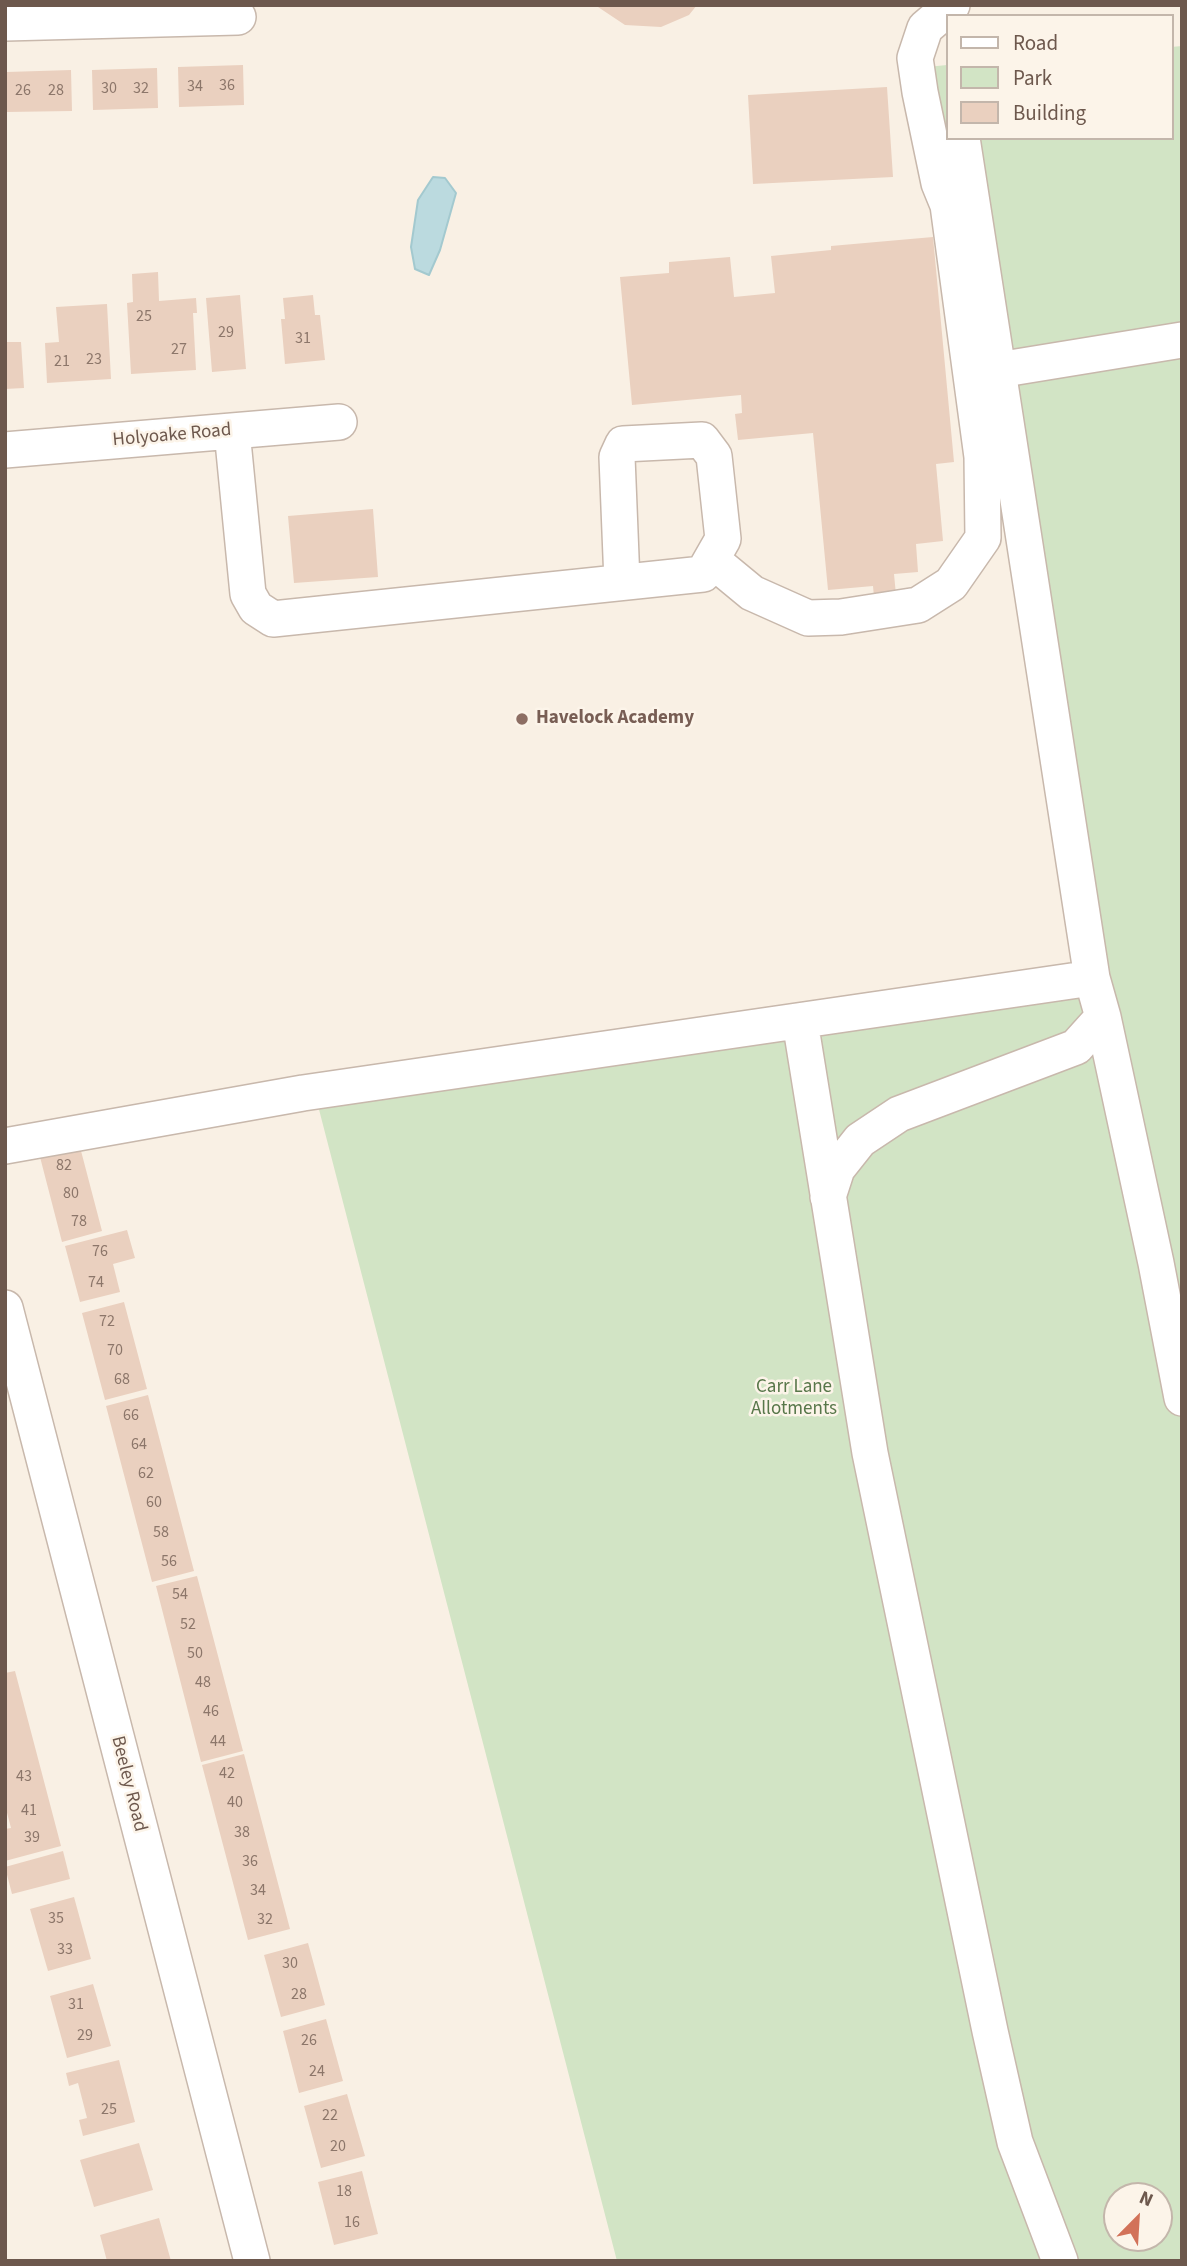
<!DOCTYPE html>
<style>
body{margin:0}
#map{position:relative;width:1187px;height:2266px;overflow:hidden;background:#f9f0e4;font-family:"Source Sans 3",sans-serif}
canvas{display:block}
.frame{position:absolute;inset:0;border:7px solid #6d584d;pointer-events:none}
.legend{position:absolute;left:946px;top:14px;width:228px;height:126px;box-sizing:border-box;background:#fcf4e9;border:2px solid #c3b6ab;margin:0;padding:9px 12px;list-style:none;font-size:21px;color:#6d584d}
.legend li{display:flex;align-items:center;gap:14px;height:35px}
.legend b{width:35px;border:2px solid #c3b6ab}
.north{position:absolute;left:1103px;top:2182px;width:70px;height:70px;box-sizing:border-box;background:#fcf4e9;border:2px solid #c3b6ab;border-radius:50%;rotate:24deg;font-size:19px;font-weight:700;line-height:28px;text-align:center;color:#6d584d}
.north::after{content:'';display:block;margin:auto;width:24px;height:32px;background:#d27259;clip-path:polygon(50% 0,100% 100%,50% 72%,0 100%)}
</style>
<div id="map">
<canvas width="1187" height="2266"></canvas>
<div class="frame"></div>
<ul class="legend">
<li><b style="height:9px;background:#fff"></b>Road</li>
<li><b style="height:19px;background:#d2e4c5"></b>Park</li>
<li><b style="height:19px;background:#ead0bf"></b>Building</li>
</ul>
<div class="north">N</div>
</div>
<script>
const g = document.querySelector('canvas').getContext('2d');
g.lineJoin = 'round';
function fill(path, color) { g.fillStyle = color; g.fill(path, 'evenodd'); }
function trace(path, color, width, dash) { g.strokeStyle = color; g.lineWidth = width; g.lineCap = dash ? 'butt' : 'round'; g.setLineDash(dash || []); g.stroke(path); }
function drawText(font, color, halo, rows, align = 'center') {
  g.font = font + ' "Source Sans 3",sans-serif'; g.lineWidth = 5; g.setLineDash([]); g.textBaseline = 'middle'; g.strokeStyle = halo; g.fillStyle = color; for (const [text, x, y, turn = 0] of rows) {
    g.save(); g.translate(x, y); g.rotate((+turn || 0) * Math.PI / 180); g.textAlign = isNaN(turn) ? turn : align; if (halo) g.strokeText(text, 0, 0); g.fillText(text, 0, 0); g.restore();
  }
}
const green = new Path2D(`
 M1182,46V2261H617L315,1094L301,1083L1080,961L927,67L947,65V138H1171V47ZM1117,2196H1159V2238H1117Z`);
const water = new Path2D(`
 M433,177L445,178L456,193L440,250L429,275L415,269L411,247L418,200Z`);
const building = new Path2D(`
 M595,5H697L689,15L661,27L625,25Z
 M243,65L244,105L179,107L178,67Z
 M157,68L158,108L93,110L92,70Z
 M71,70L72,111L7,112V72Z
 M887,87L893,177L753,184L748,95Z
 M933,237L954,462L936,464L943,541L916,544L918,572L894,574L896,595L874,597L873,586L828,590L813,433L738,440L735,414L742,413L741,395L632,405L620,277L669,273V262L730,257L734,297L775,293L771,256L831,250V246Z
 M158,272L159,301L196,298L197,313H193L196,370L131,374L127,303L133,302L132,274Z
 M240,295L246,369L212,372L206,298Z
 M313,295L315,315H320L325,360L285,364L281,319H285L283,298Z
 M107,304L111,379L47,383L45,343L59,342L56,307Z
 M5,342H21L24,388L5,389Z
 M373,509L378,577L294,583L288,516Z
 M80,1147L102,1231L62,1242L40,1157Z
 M127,1230L135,1258L113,1264L120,1292L80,1302L65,1246Z
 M124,1302L147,1389L105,1400L82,1313Z
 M148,1395L194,1571L152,1582L106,1406Z
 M197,1576L243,1751L201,1762L156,1586Z
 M15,1671L61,1846L5,1861V1829L11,1828L5,1805V1673Z
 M244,1754L290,1929L248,1940L202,1765Z
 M63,1851L70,1879L12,1894L5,1867Z
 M74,1897L91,1959L48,1971L30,1909Z
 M308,1943L325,2005L281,2017L264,1955Z
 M93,1984L111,2046L67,2058L50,1996Z
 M326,2019L343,2081L299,2093L283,2031Z
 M119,2060L135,2122L83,2136L79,2120L87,2118L78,2083L69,2086L66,2073Z
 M347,2094L365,2156L321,2168L304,2106Z
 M139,2143L153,2190L94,2207L80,2160Z
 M362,2171L378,2234L334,2245L318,2182Z
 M159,2218L171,2261H107L100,2235Z`);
const minor = new Path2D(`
 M5,23L238,17
 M998,370L1182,340
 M232,431L248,594L256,608L273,619L703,574L723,539L714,456L702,440L623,444L617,457L622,582
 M5,450L339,422
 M712,560L752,593L808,618L841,617L918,605L951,584L983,538L982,457L948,205L939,183L920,92L915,58L925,28L952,5
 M1103,1017L1156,1263L1182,1398
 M800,1021L870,1453L990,2031L1015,2142L1060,2261
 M5,1146L303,1093L1092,978
 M828,1197L837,1169L860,1140L899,1114L1076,1047L1103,1017L1092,978L962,138
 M5,1308L252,2261`);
const markers = [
 [522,719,7,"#8d6e63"]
];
const numberNames = [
 ["36",227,86],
 ["34",195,87],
 ["30",109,89],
 ["32",141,89],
 ["26",23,91],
 ["28",56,91],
 ["25",144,317],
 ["29",226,333],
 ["31",303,339],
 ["27",179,350],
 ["23",94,360],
 ["21",62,362],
 ["82",64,1166],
 ["80",71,1194],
 ["78",79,1222],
 ["76",100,1252],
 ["74",96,1283],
 ["72",107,1322],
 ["70",115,1351],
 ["68",122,1380],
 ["66",131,1416],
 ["64",139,1445],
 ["62",146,1474],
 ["60",154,1503],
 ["58",161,1533],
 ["56",169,1562],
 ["54",180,1595],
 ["52",188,1625],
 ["50",195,1654],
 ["48",203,1683],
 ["46",211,1712],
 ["44",218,1742],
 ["42",227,1774],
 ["43",24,1777],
 ["40",235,1803],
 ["41",29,1811],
 ["38",242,1833],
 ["39",32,1838],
 ["36",250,1862],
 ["34",258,1891],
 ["35",56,1919],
 ["32",265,1920],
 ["33",65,1950],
 ["30",290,1964],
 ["28",299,1995],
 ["31",76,2005],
 ["29",85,2036],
 ["26",309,2041],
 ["24",317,2072],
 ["25",109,2110],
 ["22",330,2116],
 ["20",338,2147],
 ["18",344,2192],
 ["16",352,2223]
];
const streetNames = [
 ["Holyoake Road",172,436,-5],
 ["Beeley Road",128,1784,76]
];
const educationNames = [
 ["Havelock Academy",536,719]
];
const parkNames = [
 ["Carr Lane",794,1388],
 ["Allotments",794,1410]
];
fill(green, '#d2e4c5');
fill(water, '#bbdadf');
trace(water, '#a3c9cf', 2);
fill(building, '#ead0bf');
trace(minor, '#c8b8ac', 38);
trace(minor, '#fff', 35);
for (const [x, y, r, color] of markers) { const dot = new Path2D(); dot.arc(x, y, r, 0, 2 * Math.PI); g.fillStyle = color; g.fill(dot); trace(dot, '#fcf4e9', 2.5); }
drawText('16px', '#8c766a', null, numberNames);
drawText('19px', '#6d584d', '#fcf4e9', streetNames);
drawText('bold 19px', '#785e54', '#fcf4e9', educationNames, 'left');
drawText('19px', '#58774a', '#fcf4e9', parkNames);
</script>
